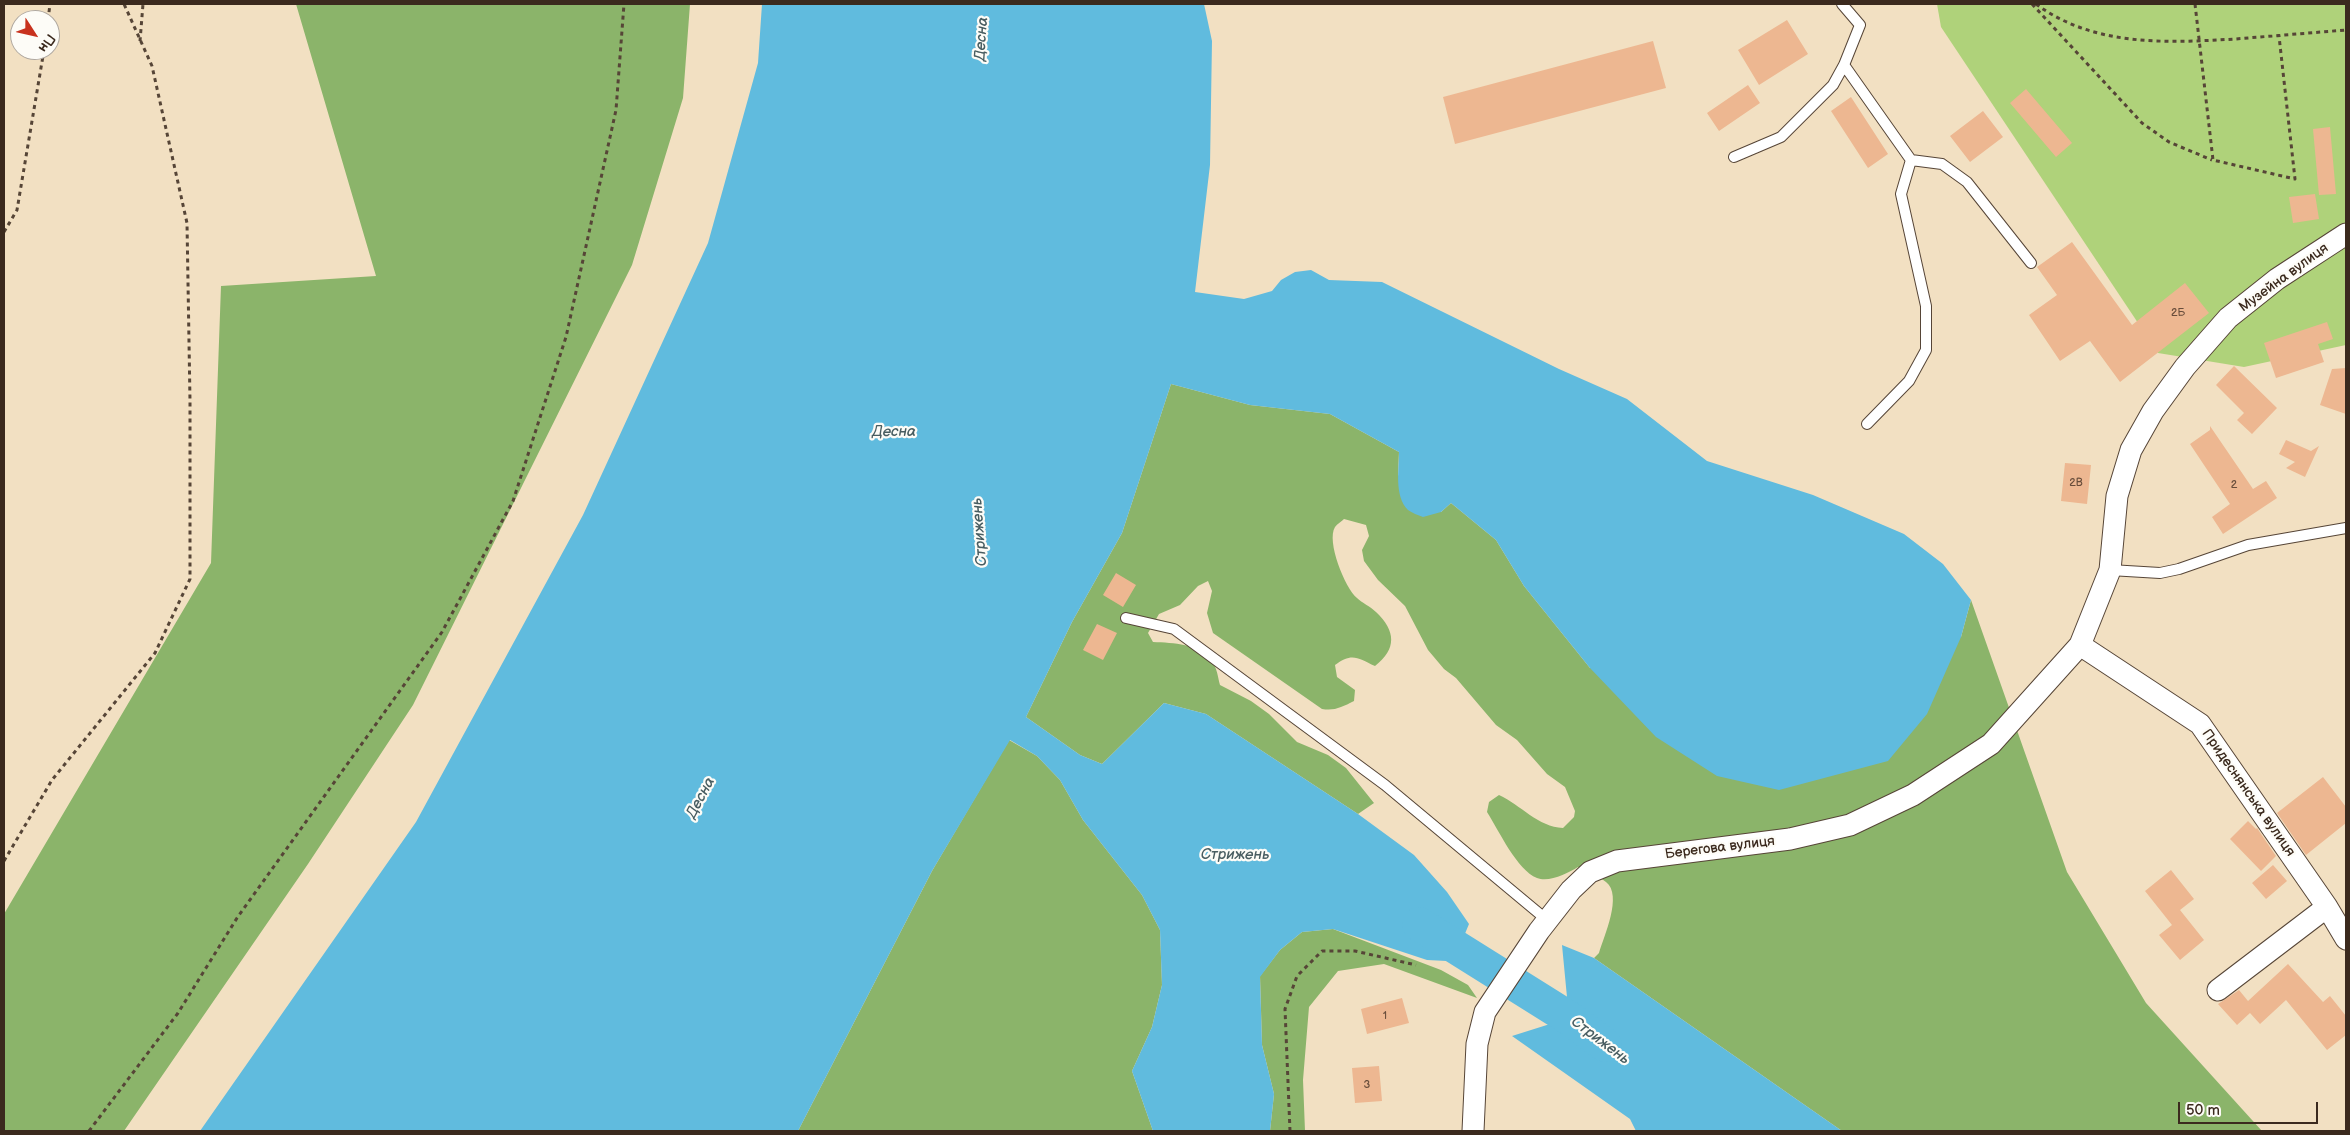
<!DOCTYPE html>
<meta charset="utf-8">
<style>
body{margin:0}
#map{position:relative;width:2350px;height:1135px;overflow:hidden;background:#f2e0c2;font-family:"Balsamiq Sans",sans-serif}
canvas{display:block}
.frame{position:absolute;inset:0;border:5px solid #3b2a1e;pointer-events:none}
.north{position:absolute;left:10px;top:10px;width:50px;height:50px;box-sizing:border-box;background:#fdfcf7;border:1px solid #afa8a0;border-radius:50%;rotate:125deg;font-size:14px;font-weight:700;line-height:20px;text-align:center;color:#3b2a1e}
.north::after{content:'';display:block;margin:auto;width:18px;height:22px;background:#c8321e;clip-path:polygon(50% 0,100% 100%,50% 72%,0 100%)}
.scale{position:absolute;left:2178px;top:1102px;width:140px;height:22px;box-sizing:border-box;border:2px solid #3b2a1e;border-top:0;padding-left:6px;font-size:15px;line-height:18px;white-space:nowrap;color:#3b2a1e;-webkit-text-stroke:4px #fdfcf7;paint-order:stroke}
</style>
<div id="map">
<canvas width="2350" height="1135"></canvas>
<div class="frame"></div>
<div class="north">Пн</div>
<div class="scale">50 m</div>
</div>
<script>
const g = document.querySelector('canvas').getContext('2d');
g.lineJoin = 'round';
function fill(path, color) { g.fillStyle = color; g.fill(path, 'evenodd'); }
function trace(path, color, width, dash) { g.strokeStyle = color; g.lineWidth = width; g.lineCap = dash ? 'butt' : 'round'; g.setLineDash(dash || []); g.stroke(path); }
function drawText(font, color, halo, rows, align = 'center') {
  g.font = font + ' "Balsamiq Sans",sans-serif'; g.lineWidth = 4.5; g.setLineDash([]); g.textBaseline = 'middle'; g.strokeStyle = halo; g.fillStyle = color; for (const [text, x, y, turn = 0] of rows) {
    g.save(); g.translate(x, y); g.rotate((+turn || 0) * Math.PI / 180); g.textAlign = isNaN(turn) ? turn : align; if (halo) g.strokeText(text, 0, 0); g.fillText(text, 0, 0); g.restore();
  }
}
const green = new Path2D(`
 M1937,4H2346V345L2244,367L2158,353L1941,27Z`);
const forest = new Path2D(`
 M296,4H690L683,98L632,265L413,705L308,864L124,1131H4V914L211,563L221,286L376,276Z
 M1171,384L1250,405L1330,414L1399,452L1398,475L1441,512L1451,503L1496,540L1524,586L1590,668L1961,637L1971,600L2067,872L2146,1003L2262,1131H1842L1594,958L1599,953C1604,936 1623,895 1606,882C1598,876 1587,872 1578,867C1568,873 1549,883 1537,878C1517,870 1499,831 1487,812L1489,802L1499,795C1521,805 1538,827 1563,828L1574,817L1575,811L1565,787L1547,774L1517,740L1496,725L1456,678L1444,669L1428,650L1405,606L1378,580L1364,561L1362,550L1369,536L1366,525L1344,519C1342,521 1337,524 1335,527C1326,541 1345,588 1357,598C1362,603 1370,606 1376,612C1396,631 1397,649 1375,666C1358,658 1352,652 1335,665L1337,677L1355,690L1354,701C1342,707 1335,711 1322,709L1213,633L1207,613L1212,591L1208,581L1198,586L1180,605L1159,614L1148,633L1153,642C1174,643 1198,643 1212,662C1217,667 1218,678 1220,685L1251,701L1269,714L1297,742L1328,755L1346,768L1374,803L1358,814L1206,714L1164,703L1102,764L1080,755L1026,717L1072,622L1122,533Z
 M1009,740L1037,756L1060,780L1083,820L1142,895L1160,930L1162,985L1152,1027L1132,1071L1153,1131H798L932,871Z
 M1333,929L1441,970L1468,985L1477,998L1384,964L1338,971L1309,1007L1303,1080L1305,1131H1270L1274,1094L1262,1045L1260,976L1280,950L1302,932Z`);
const water = new Path2D(`
 M762,4H1204L1212,41L1210,165L1195,292L1244,299L1272,291L1281,280L1295,272L1311,270L1329,280L1382,282L1559,369L1627,399L1707,461L1813,495L1904,534L1943,564L1971,600L1961,637L1927,714L1888,761L1779,790L1717,776L1656,737L1590,668L1524,586L1496,540L1451,503L1441,512L1423,517C1418,515 1412,513 1408,510C1394,496 1399,469 1399,452L1330,414L1250,405L1171,384L1122,533L1072,622L1026,717L1080,755L1102,764L1164,703L1206,714L1358,814L1414,855L1447,892L1469,924L1459,948L1447,961L1427,960L1333,929L1302,932L1280,950L1260,977L1262,1045L1274,1094L1270,1131H1153L1132,1071L1152,1027L1162,985L1160,930L1142,895L1083,820L1060,780L1037,756L1010,740L932,871L798,1131H200L416,822L583,515L708,243L758,63Z
 M1562,945L1594,958L1842,1131H1636L1630,1119L1512,1036L1569,1018Z`);
const river = new Path2D(`
 M1419,924L1569,1018L1605,1045`);
const building = new Path2D(`
 M1787,20L1808,54L1759,85L1738,50Z
 M1653,41L1666,88L1455,144L1443,97Z
 M1748,85L1760,103L1719,131L1707,113Z
 M2026,89L2072,143L2056,157L2010,103Z
 M1851,97L1888,154L1868,168L1831,111Z
 M1983,111L2003,137L1970,162L1950,136Z
 M2330,127L2336,194L2319,195L2313,129Z
 M2315,194L2319,219L2293,223L2289,197Z
 M2072,242L2132,325L2185,283L2209,313L2120,382L2090,341L2060,361L2029,315L2057,295L2037,267Z
 M2327,322L2333,339L2318,344L2324,362L2276,378L2264,343Z
 M2234,366L2277,408L2252,434L2237,420L2244,413L2216,385Z
 M2346,368V414L2320,405L2332,369Z
 M2210,426L2253,489L2266,481L2277,498L2223,534L2212,517L2230,504L2190,444L2210,430Z
 M2286,440L2311,451L2319,446L2305,477L2286,468L2295,462L2279,454Z
 M2065,463L2091,465L2087,504L2061,501Z
 M1116,573L1136,585L1123,607L1103,595Z
 M1097,624L1117,633L1103,660L1083,650Z
 M2323,777L2346,807V823L2306,855L2277,813Z
 M2248,821L2256,829L2257,828L2276,856L2261,871L2230,839Z
 M2273,865L2287,881L2266,899L2252,883Z
 M2171,870L2194,899L2180,910L2204,940L2180,960L2159,935L2172,925L2145,891Z
 M2288,964L2323,1002L2330,996L2346,1016V1035L2327,1050L2286,1000L2260,1024L2250,1013L2237,1025L2218,1004L2239,990L2248,1001Z
 M1402,998L1409,1023L1367,1034L1361,1009Z
 M1379,1066L1382,1101L1355,1103L1352,1068Z`);
const path = new Path2D(`
 M2032,4L2142,123L2169,142L2212,160
 M2036,4C2094,47 2167,43 2235,39C2272,36 2309,33 2346,30
 M2195,4L2213,160L2295,179L2279,36
 M48,20L50,4
 M140,41L143,4
 M4,232L17,210L44,50
 M4,861L52,780L155,653L190,579V401L187,223L152,66L124,4
 M89,1131L178,1013L237,918L442,632L513,501L566,337L616,110L624,4
 M1290,1131L1285,1009L1297,976L1322,951H1355L1416,965`);
const lane = new Path2D(`
 M1844,65L1911,160L1942,164L1967,182L2031,263
 M1734,157L1781,137L1833,85L1844,65L1860,25L1842,4
 M1867,424L1909,381L1926,350V306L1901,194L1911,160
 M2110,570L2160,573L2179,569L2248,545L2346,528
 M1126,618L1174,629L1385,785L1547,920`);
const street = new Path2D(`
 M2080,645L2200,724L2327,907L2218,990
 M2327,907L2346,939
 M1473,1131L1477,1044L1485,1012L1539,931L1571,890L1590,872L1617,861L1790,839L1850,825L1913,795L1991,744L2080,645L2110,570L2117,496L2131,450L2153,411L2185,367L2228,318L2277,279L2346,234`);
const numberNames = [
 ["2Б",2178,313],
 ["2В",2076,483],
 ["2",2234,485],
 ["1",1385,1016],
 ["3",1367,1085]
];
const streetNames = [
 ["Музейна вулиця",2284,278,-36],
 ["Придеснянська вулиця",2248,793,55],
 ["Берегова вулиця",1720,848,-7]
];
const waterNames = [
 ["Десна",982,39,-86],
 ["Десна",894,432],
 ["Стрижень",980,532,-94],
 ["Десна",701,798,-62],
 ["Стрижень",1235,855],
 ["Стрижень",1600,1041,37]
];
fill(green, '#afd27a');
fill(forest, '#8bb46a');
fill(water, '#60bbde');
trace(river, '#60bbde', 34);
fill(building, '#edb791');
trace(lane, '#564537', 12);
trace(street, '#564537', 23);
trace(path, '#564537', 3, [4, 4]);
trace(lane, '#fff', 10);
trace(street, '#fff', 21);
drawText('11px', '#684d3b', null, numberNames);
drawText('14px', '#3b2a1e', '#fdfcf7', streetNames);
drawText('italic 15px', '#485d61', '#fdfcf7', waterNames);
</script>
